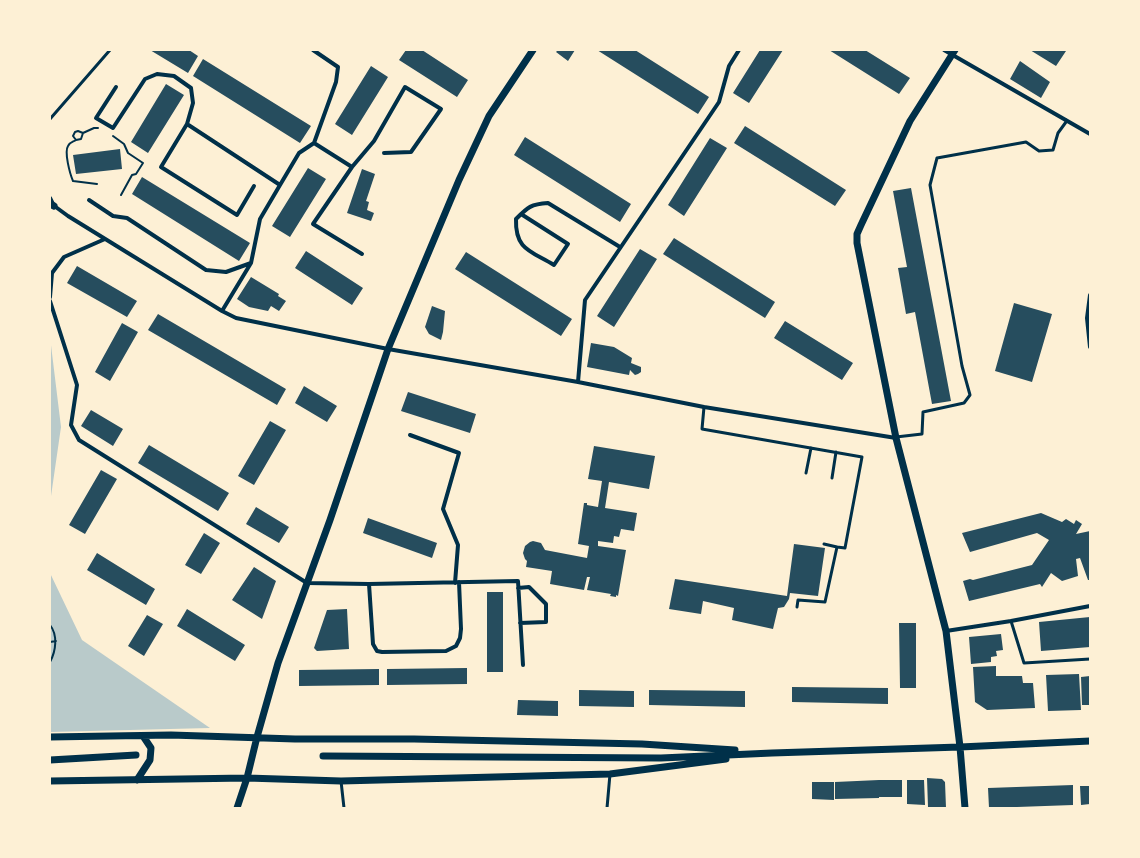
<!DOCTYPE html>
<style>
body{margin:0}
#map{position:relative;width:1140px;height:858px;overflow:hidden;background:#fdf0d5;font-family:"DM Sans",sans-serif}
canvas{display:block}
.frame{position:absolute;inset:0;border:51px solid #fdf0d5;pointer-events:none}
</style>
<div id="map">
<canvas width="1140" height="858"></canvas>
<div class="frame"></div>
</div>
<script>
const g = document.querySelector('canvas').getContext('2d');
g.lineJoin = 'round';
function fill(path, color) { g.fillStyle = color; g.fill(path, 'evenodd'); }
function trace(path, color, width, dash) { g.strokeStyle = color; g.lineWidth = width; g.lineCap = dash ? 'butt' : 'round'; g.setLineDash(dash || []); g.stroke(path); }
const green = new Path2D(`
 M50,337L61,427L50,503Z
 M50,573L82,640L210,728L50,732Z`);
const building = new Path2D(`
 M150,50H189L198,56L188,73Z
 M406,50H422L468,80L457,97L399,60Z
 M558,50H575L568,61L556,52Z
 M597,50H635L709,97L698,114Z
 M760,50H783L749,103L733,93Z
 M829,50H865L910,78L899,94Z
 M1030,50H1065L1066,51L1056,66Z
 M203,59L311,126L300,143L193,76Z
 M1020,61L1050,82L1041,98L1010,79Z
 M371,66L388,77L352,135L335,124Z
 M166,84L184,95L148,153L131,142Z
 M745,126L846,190L835,206L734,143Z
 M525,137L631,204L620,222L514,155Z
 M710,138L727,148L684,216L668,205Z
 M120,149L122,169L76,174L73,155Z
 M308,168L326,179L290,237L272,226Z
 M362,169L375,174L366,201L369,202L367,210L374,213L371,221L347,213Z
 M142,177L250,243L239,261L132,194Z
 M911,188L951,401L932,404L915,312L906,314L898,268L907,267L893,191Z
 M674,238L775,302L765,318L663,254Z
 M640,249L657,259L614,327L597,316Z
 M306,251L363,288L352,305L295,268Z
 M466,252L572,319L561,336L455,269Z
 M77,266L137,301L127,317L67,283Z
 M251,277L279,294L278,296L286,301L279,311L271,306L268,311L249,307L237,299Z
 M1014,303L1052,314L1032,382L995,371Z
 M432,306L445,311L443,332L441,340L429,334L425,327Z
 M158,314L286,389L277,405L148,330Z
 M785,321L853,363L842,380L774,338Z
 M122,323L138,332L110,381L95,372Z
 M591,343L614,347L632,358L631,363L641,367V372L638,374L635,375L630,370L629,375L587,367Z
 M304,386L337,406L327,422L295,403Z
 M408,392L476,414L470,433L401,411Z
 M91,410L123,429L113,446L81,426Z
 M270,421L286,430L254,485L238,476Z
 M149,445L229,493L218,511L138,463Z
 M594,446L655,456L649,489L609,482L605,508L637,513L634,531L621,529L619,537L614,536L613,543L598,541V546L626,550L618,596L616,595V597L610,596L611,594L587,590L590,577H587L584,590L550,584L552,571L526,567L527,561L525,559L523,553L525,546L530,542L533,541L541,543L545,550L587,558L589,546L578,544L584,503H587V505L598,507L602,481L588,479Z
 M101,470L117,479L85,534L69,525Z
 M256,507L289,527L279,543L246,524Z
 M1041,513L1062,522L1066,519L1074,524L1076,520L1082,524L1076,534L1090,531V580H1088L1080,558L1076,559L1078,576L1062,581L1051,573L1042,587L1040,584L969,601L963,581L970,579L973,580L1032,565L1049,540L1037,533L970,552L962,533Z
 M368,518L437,543L432,558L363,533Z
 M204,533L220,543L201,574L185,565Z
 M794,544L825,548L818,596L790,593L789,599L784,607L778,608L773,629L732,620L734,608L703,601L701,614L669,609L675,579L787,596Z
 M97,553L155,589L146,605L87,570Z
 M254,567L276,581L262,619L232,600Z
 M487,592H503V672H487Z
 M187,609L245,645L235,661L177,626Z
 M347,609L349,649L317,651L314,648L327,610Z
 M147,615L163,624L144,656L128,646Z
 M1090,617V647L1041,651L1039,622Z
 M899,623H916V688H900Z
 M1001,634L1003,650L996,651L997,656L991,657V662L971,664L969,637Z
 M996,666V676H1022L1023,683H1033L1035,708L987,710L975,702L973,667Z
 M467,668V684L387,685V669Z
 M379,669V685L299,686V670Z
 M1079,674L1081,710L1048,711L1046,675Z
 M1090,676V705H1082L1081,677Z
 M792,687L888,688V704L792,702Z
 M579,690L634,691V707L579,706Z
 M649,690L745,691V707L649,705Z
 M518,700L558,701V716L517,715Z
 M927,778L942,779L945,782L946,808L928,807Z
 M879,780H902V797H879V791V798L835,799V782Z
 M907,780H924L925,805L907,804Z
 M812,782H834V800L812,799Z
 M1073,785V805L989,808L988,788Z
 M1080,786H1090V804L1081,805Z`);
const path = new Path2D(`
 M83,133L78,131L75,132L73,136L76,140L81,139L83,133L94,128H98
 M113,136L124,144L128,153L143,163L136,174L132,175L121,195
 M76,140C73,142 70,142 68,146C64,152 70,174 73,181L97,184
 M50,625C58,635 56,651 50,662
 M50,642L56,641`);
const service = new Path2D(`
 M50,119L110,50
 M704,407L702,429L862,457L845,548L837,547L825,602L798,600L797,607
 M896,437L922,434L923,412L964,403L970,395L962,366L930,185L937,158L1026,142L1039,151L1053,150L1058,133L1066,122V120
 M806,473L811,448
 M832,478L836,452
 M824,544L837,547
 M1011,621L1024,663L1090,659
 M341,781L344,808
 M607,808L610,774`);
const minor = new Path2D(`
 M944,50L1090,134
 M116,87L96,118L113,128L145,79L157,74L174,76L191,88L193,103L187,124
 M314,143L352,167L313,224L362,254
 M352,167L374,141L405,87L441,109L411,152L384,153
 M280,185L299,153L314,143L336,82L338,67L313,50
 M50,198L54,206
 M89,200L113,216L127,218L206,270L226,272L251,263
 M53,205L68,216L222,311L236,318L388,349L578,382L704,407L896,438
 M521,214L568,244L554,265C531,251 515,250 516,219C528,207 531,204 548,203L620,247
 M1090,295L1087,318L1090,347
 M50,297L52,273L64,257L105,239
 M50,301L77,385L71,425L79,440L307,583L369,584L518,581L523,665
 M222,311L251,263L260,219L280,185L187,124L161,167L237,215L254,186
 M578,382L585,300L719,102L729,66L739,50
 M410,435L459,453L443,509L458,545L455,583
 M369,584L373,644L377,651L382,652L446,651L456,646L460,638L461,629L459,582
 M518,588L529,587L546,604V622L520,623
 M946,631L1011,621L1090,606`);
const tertiary = new Path2D(`
 M955,50L910,121L861,225L857,234V243L896,438L946,631L960,747L965,808
 M50,204L54,206
 M50,737L171,735L295,739H414L642,744L735,750
 M323,756L661,758L772,753L960,747L1090,741
 M50,760L136,755
 M137,780L150,760L151,748L143,736
 M50,781L247,778L341,781L610,774L726,759
 M237,808L247,778L257,737L278,663L330,520L388,349L459,180L489,116L533,50`);
fill(green, '#b9caca');
fill(building, '#264d5e');
trace(path, '#003049', 2);
trace(service, '#003049', 3);
trace(minor, '#003049', 4);
trace(tertiary, '#003049', 7);
</script>
